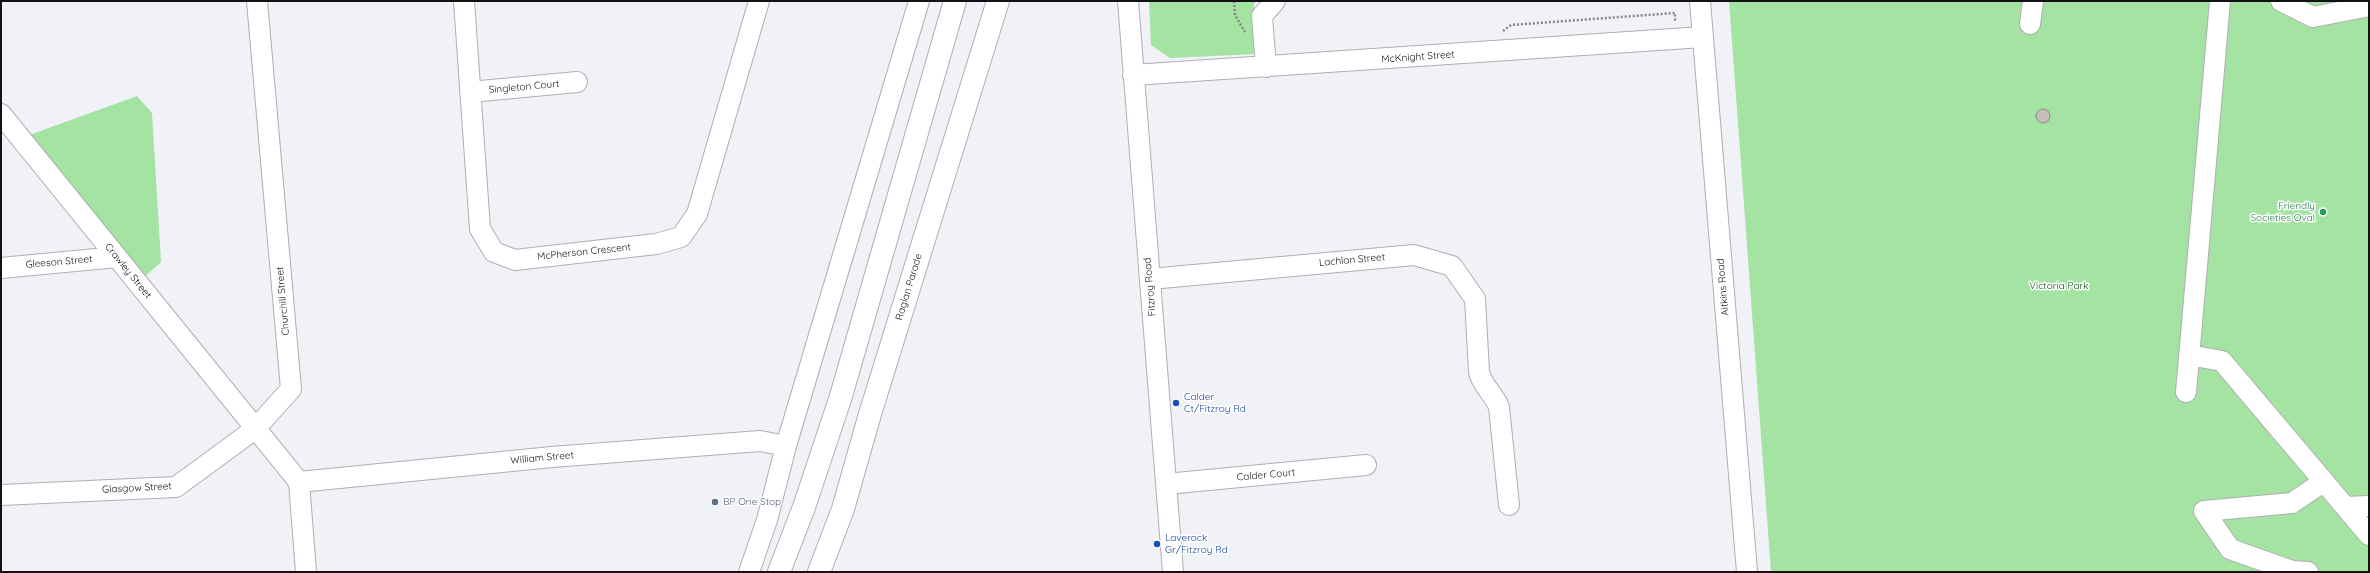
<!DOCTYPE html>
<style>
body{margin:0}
#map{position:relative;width:2370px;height:573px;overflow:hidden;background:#f1f2f8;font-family:Quicksand,sans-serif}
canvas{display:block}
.frame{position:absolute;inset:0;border:2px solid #121214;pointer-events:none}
</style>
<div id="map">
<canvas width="2370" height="573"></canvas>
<div class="frame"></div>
</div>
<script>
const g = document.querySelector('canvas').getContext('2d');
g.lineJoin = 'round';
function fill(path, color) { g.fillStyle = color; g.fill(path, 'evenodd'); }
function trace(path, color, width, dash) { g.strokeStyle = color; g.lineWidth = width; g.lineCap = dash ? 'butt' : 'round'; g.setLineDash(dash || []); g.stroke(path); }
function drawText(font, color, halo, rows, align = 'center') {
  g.font = font + ' Quicksand,sans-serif'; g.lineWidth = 3; g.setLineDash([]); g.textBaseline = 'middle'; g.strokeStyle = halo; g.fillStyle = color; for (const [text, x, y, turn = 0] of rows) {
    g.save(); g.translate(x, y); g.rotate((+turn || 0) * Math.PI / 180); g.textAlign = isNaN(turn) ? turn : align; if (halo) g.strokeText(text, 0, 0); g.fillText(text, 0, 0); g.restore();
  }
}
const green = new Path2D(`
 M1149,1H1256L1254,4L1258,54L1170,58L1151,45Z
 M1729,1H2369V572H1771Z
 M137,96L152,113L161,262L138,283L21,138Z`);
const building = new Path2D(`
 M2036 116a7 7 0 1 1 14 0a7 7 0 1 1-14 0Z`);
const path = new Path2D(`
 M1234,1L1235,15L1245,32
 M1503,31L1511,25L1675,13V21`);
const minor = new Path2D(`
 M464,1L480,229L494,252L515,260L656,244L681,237L697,214L759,1
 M1128,1L1173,572
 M1700,1L1747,572
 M2281,1L2313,17L2369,6
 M2030,24L2033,1
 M1266,67L1262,16L1275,1
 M1133,75L1703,37
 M470,92L577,82
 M1,114L299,482L306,572
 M1,268L117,257
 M1150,279L1414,255L1452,266L1475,299L1479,372C1482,386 1494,394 1499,407L1509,505
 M2189,355L2222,361L2369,535
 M2186,392L2220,1
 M299,482L552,457L760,441L786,446
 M1166,484L1366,465
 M1,495L176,487L255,429L291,389L257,1
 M2345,507L2369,506
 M749,572L767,520L786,446L919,1
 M2308,572L2292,571L2230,549L2204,511L2292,503L2323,482`);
const highway = new Path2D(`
 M779,572L804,507L841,396L955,1
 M819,572L843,509L870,414L998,1`);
const markers = [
 [2323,212,4,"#2e9e5b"],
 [1176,403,4,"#1a4fb4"],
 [715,502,4,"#5c6f8a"],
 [1157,544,4,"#1a4fb4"]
];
const streetNames = [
 ["McKnight Street",1418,57,-4],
 ["Singleton Court",524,87,-5],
 ["McPherson Crescent",584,252,-6],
 ["Lachlan Street",1352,260,-5],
 ["Gleeson Street",59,262,-5],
 ["Crawley Street",128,271,51],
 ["Raglan Parade",909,287,-73],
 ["Fitzroy Road",1150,287,-95],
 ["Aitkins Road",1723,287,-95],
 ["Churchill Street",283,301,-95],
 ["William Street",542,458,-5],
 ["Calder Court",1266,475,-5],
 ["Glasgow Street",137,488,-3]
];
const leisureNames = [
 ["Friendly",2315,206],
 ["Societies Oval",2315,218]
];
const parkNames = [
 ["Victoria Park",2059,286]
];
const transitNames = [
 ["Calder",1184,397],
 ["Ct/Fitzroy Rd",1184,409],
 ["Laverock",1165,538],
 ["Gr/Fitzroy Rd",1165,550]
];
const serviceNames = [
 ["BP One Stop",723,502]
];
fill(green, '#a4e3a2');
fill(building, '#c5bebc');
trace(building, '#8e8885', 1);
trace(minor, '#adafb4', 22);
trace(highway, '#adafb4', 24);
trace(path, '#85868a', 2.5, [2, 2]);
trace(minor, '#fff', 20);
trace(highway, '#fff', 22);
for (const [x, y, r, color] of markers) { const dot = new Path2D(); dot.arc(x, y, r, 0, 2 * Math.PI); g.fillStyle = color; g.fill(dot); trace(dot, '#fff', 1.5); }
drawText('10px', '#121214', '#fff', streetNames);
drawText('10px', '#27864d', '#fff', leisureNames, 'right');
drawText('10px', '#05530c', '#fff', parkNames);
drawText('10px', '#164399', '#fff', transitNames, 'left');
drawText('10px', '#4e5e75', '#fff', serviceNames, 'left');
</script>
